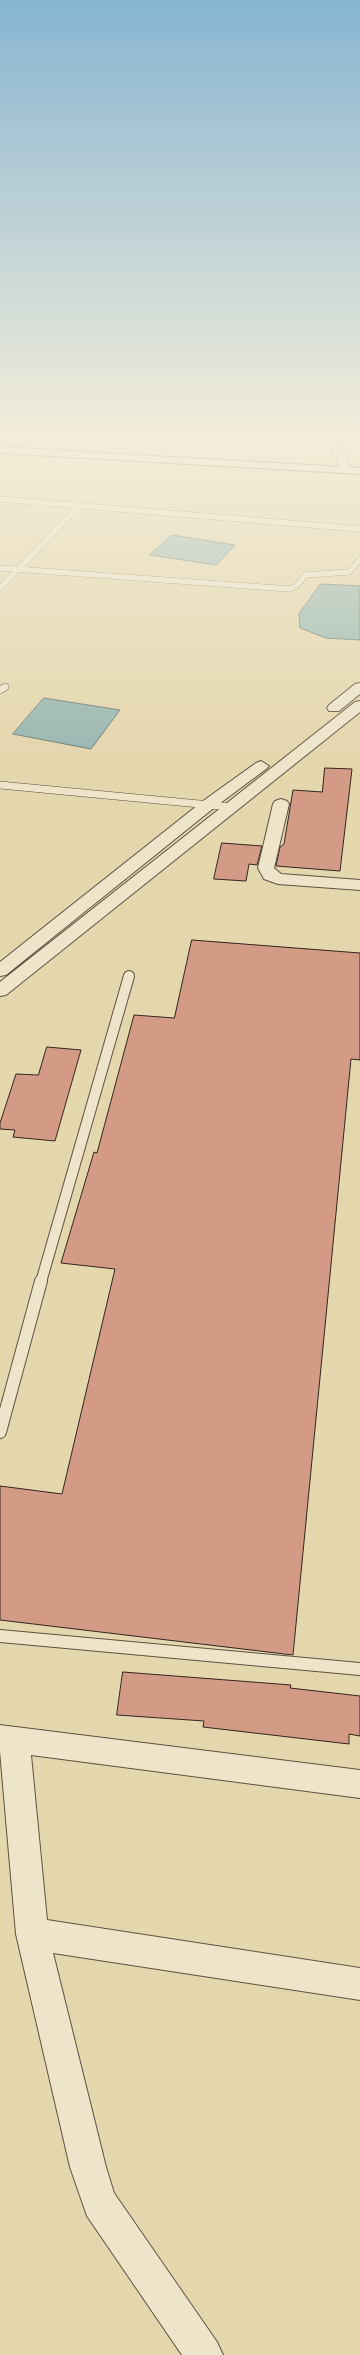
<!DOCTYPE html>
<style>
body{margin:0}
canvas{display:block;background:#e4d6ad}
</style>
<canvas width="360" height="2355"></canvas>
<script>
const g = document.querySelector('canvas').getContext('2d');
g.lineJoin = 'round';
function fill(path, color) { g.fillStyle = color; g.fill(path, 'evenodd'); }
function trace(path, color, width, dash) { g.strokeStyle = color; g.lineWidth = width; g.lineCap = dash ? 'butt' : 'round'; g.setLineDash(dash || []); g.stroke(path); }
const water = new Path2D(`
 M172,535L235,545L216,565L150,555Z
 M321,584L360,586V640L326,638L300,628L299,614Z
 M44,698L120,710L91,749L13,734Z`);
const building = new Path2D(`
 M325,768L352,769L340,871L276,866L280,847L284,844L293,790L322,792Z
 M222,843L262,846L257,865L249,864L246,881L214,879Z
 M192,940L360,953V1060L351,1059L293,1655L0,1620V1486L62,1494L115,1269L61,1263L94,1152L97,1153L134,1015L174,1018Z
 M47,1047L81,1050L55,1141L13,1137L15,1130L0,1129V1123L16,1074L38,1075Z
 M123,1672L291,1685L290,1688L360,1696V1736L349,1734V1744L203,1727L204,1721L117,1715Z`);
const laneFar3 = new Path2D(`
 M50,453L52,439
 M0,499L360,529
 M0,568L289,589L297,586L305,575L349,572L360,560
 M0,588L80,505`);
const laneFar2 = new Path2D(`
 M0,690L5,687
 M0,785L231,807`);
const laneFar1 = new Path2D(`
 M41,1282L129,976`);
const lane = new Path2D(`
 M0,1432L41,1281
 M0,1636L360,1669`);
const street = new Path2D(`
 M324,431H334L351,470L350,472H342L341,470Z
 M360,683V694L339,711H329L327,708L329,705L355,684Z
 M360,701V712L6,995L0,996V982L355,702Z
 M261,761L269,766L266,769L215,807L6,975L0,976V962L203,801L256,763Z
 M281,799L287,801L289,804L274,868L281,874L360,880V890L278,884L264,879L258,868L273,804L275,801Z
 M0,1725L360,1770V1798L31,1755L47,1920L360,1968V2000L53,1953L106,2167L114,2193L217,2342L223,2355H182L87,2216L70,2167L16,1934L0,1751Z`);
const secondary = new Path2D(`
 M0,447L360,468V474L0,453Z`);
fill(water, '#97b7b1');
trace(water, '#6f7d76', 1);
fill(building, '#d39b86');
trace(building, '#32261e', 1);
trace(laneFar3, '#5e5242', 6);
trace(laneFar2, '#5e5242', 8);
trace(laneFar1, '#5e5242', 12);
trace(lane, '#5e5242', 14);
trace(street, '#5e5242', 2);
trace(secondary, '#32261e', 2);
trace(laneFar3, '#ede4ca', 5.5);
trace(laneFar2, '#ede4ca', 7);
trace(laneFar1, '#ede4ca', 10);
trace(lane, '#ede4ca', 12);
fill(street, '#ede4ca');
fill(secondary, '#ede4ca');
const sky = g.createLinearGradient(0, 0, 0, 761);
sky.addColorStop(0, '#87b5d2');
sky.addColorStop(0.57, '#f3edda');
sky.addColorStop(1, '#f3edda00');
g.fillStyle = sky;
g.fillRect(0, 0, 360, 761);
</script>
